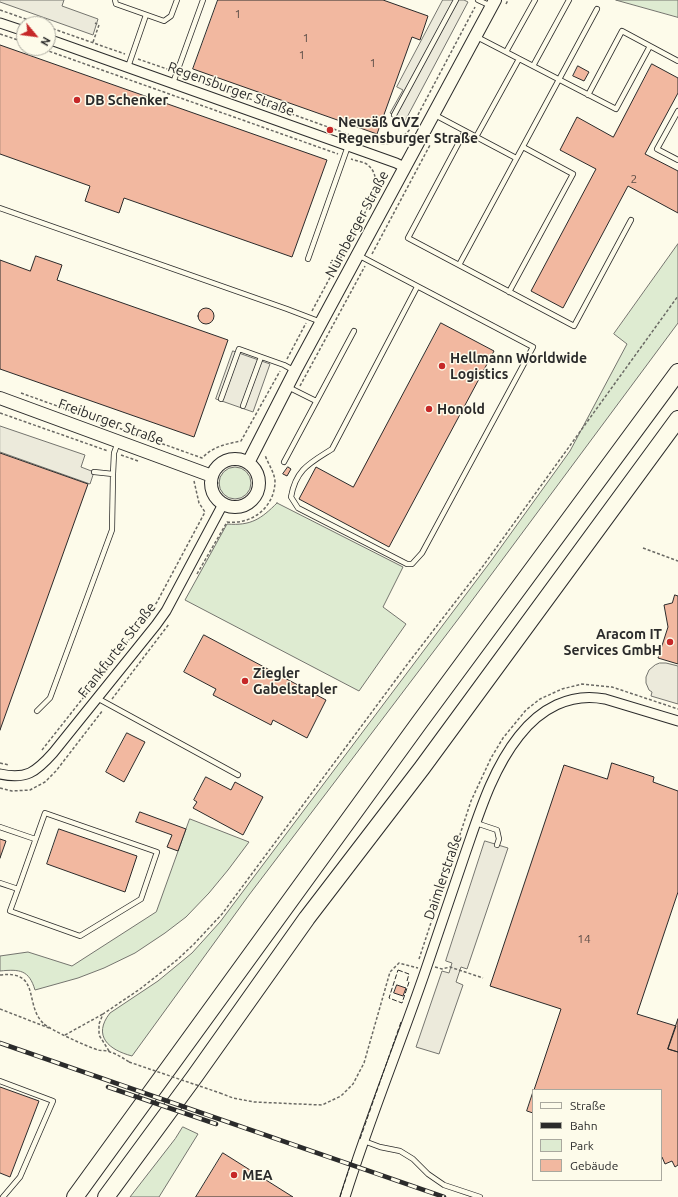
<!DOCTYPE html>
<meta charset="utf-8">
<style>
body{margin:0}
#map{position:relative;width:678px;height:1197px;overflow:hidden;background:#fdfbea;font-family:Ubuntu,sans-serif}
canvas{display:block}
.legend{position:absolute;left:532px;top:1089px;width:130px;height:92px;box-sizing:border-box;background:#fdfbea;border:1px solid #a9a89e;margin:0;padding:5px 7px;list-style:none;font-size:12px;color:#2b2b2b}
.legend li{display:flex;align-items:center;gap:8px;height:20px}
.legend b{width:20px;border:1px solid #a9a89e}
.north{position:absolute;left:16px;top:16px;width:40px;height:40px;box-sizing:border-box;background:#fdfbea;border:1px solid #a9a89e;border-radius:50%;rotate:119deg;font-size:11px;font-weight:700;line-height:16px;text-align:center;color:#2b2b2b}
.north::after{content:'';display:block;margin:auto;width:14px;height:18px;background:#c62828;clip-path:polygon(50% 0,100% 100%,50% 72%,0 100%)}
</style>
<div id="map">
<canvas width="678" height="1197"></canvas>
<ul class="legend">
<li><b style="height:5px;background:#fdfbea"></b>Straße</li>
<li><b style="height:5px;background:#2b2b2b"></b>Bahn</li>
<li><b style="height:11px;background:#deebd1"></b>Park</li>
<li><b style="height:11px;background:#f2b8a0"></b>Gebäude</li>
</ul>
<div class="north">N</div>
</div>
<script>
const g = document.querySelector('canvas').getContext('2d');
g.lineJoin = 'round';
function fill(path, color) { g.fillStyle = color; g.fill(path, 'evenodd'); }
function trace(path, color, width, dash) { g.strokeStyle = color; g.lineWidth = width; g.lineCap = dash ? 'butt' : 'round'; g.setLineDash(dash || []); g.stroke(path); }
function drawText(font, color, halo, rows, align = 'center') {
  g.font = font + ' Ubuntu,sans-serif'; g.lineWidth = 3; g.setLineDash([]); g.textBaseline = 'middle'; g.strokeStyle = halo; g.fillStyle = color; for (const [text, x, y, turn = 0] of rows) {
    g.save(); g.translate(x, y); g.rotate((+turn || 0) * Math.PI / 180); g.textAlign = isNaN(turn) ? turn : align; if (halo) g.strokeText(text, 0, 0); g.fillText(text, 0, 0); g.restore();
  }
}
const green = new Path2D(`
 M616,0H678V17Z
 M678,244V323L462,614L249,895L132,1056C109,1050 92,1036 110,1013L158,981L192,953L220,922L491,561L570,451L627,344L614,334Z
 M219 483a16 16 0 1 1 32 0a16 16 0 1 1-32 0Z
 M277,503L403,567L383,607L406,624L359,691L185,600L227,524C251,526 261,519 277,503Z
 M190,819L249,842L228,870L209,893L186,917L165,933L135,953L104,968L78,978L35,990C29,970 20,969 0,971V956L28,952L72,966L156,912Z
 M183,1127L198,1134L159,1197H130L175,1139Z`);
const parking = new Path2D(`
 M0,0H64L62,6L98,19L93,35L0,2Z
 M443,0H464L468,2L405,121L390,113L403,90L397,87Z
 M233,351L270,364L253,412L216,399Z
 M0,426L85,455L81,467L94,472L90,484L0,452Z
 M660,663H666L678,666V704L651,696L652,692L649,690L646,683V677L649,670L655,665Z
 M485,841L508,848L467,969L461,967L456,982L463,985L439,1054L416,1047L442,971L449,973L452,963L446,961Z`);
const building = new Path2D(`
 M218,0H383L428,16L420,40L412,37L377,134L193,69Z
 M0,45L327,160L292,257L124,198L119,213L85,201L90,186L0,154Z
 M652,64L678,78V93L645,154L678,171V213L628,186L563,308L531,291L596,169L560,150L577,117L613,137Z
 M578,66L589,72L584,81L573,76Z
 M36,256L62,265L57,280L228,340L194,437L0,369V260L30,271Z
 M198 316a8 8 0 1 1 16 0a8 8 0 1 1-16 0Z
 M441,323L494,351L389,547L299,499L316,467L353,487Z
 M0,453L88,484L0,730Z
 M288,467L291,469L287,476L283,474Z
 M675,595L678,596V664L658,658L668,627L664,605L672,603Z
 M204,635L326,700L307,738L273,720L271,725L213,695L216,689L184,672Z
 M127,733L145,742L124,782L106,772Z
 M612,763L654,777L653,782L678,791V892L637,1014L676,1026L668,1049L678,1052V1165L675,1167L672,1161L665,1164L662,1157L661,1158V1090H534L561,1009L490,986L564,765L607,779Z
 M206,777L231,790L235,782L263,797L243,835L193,808L197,802L194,800Z
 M140,812L186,829L178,851L167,847L172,835L136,822Z
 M59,829L137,856L125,892L47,864Z
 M0,839L6,841L0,858Z
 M397,985L406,988L403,996L394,993Z
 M678,1019V1052L668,1049Z
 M0,1087L39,1101L10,1177L0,1173Z
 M533,1092V1113L527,1111Z
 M223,1153L293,1197H196Z`);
const path = new Path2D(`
 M506,4L508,0
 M0,10L40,24
 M48,27L125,54
 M0,34L24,42
 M93,42L99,25L95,23
 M40,48L338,154
 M138,59L170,70
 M183,75L367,141C388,146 397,145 411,128L475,7
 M372,254L430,145
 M312,311L375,194C376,185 377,173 369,166C366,162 356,161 351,159
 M287,359L306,323
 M300,386L365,266
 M21,393L202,458C214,446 226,444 241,441L280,371
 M0,413L108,451
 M121,455L138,461
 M643,548L678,561
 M197,574L227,522C252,525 275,507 275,481C274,471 268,464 265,455
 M112,699L169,624
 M42,750L147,617L157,602L205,512L199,503L194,481
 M0,763L9,765
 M0,788L12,791L30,790L45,782L56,771L103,710
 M419,959L471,801L491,758L503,738L526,710L540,699L562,689L582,684L612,687L678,709
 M435,967L442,969L450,967L483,978
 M0,975C41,970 24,1004 43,1023C50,1030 88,1047 98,1050C102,1051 106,1050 110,1052C117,1054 123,1058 129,1062
 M0,1009L49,1028
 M65,1035L103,1014
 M109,1051L99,1035V1024L103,1014L140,989L177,960L194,944L222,914L409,662L483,566L678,296
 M220,1093L233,1098L254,1102L322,1105L341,1096L353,1084L364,1063L390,972L399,963L418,968`);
const lane = new Path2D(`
 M115,0L116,4L164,21L171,16L177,0
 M478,0L491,6
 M477,37L616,109L650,46
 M506,52L535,0
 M533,66L569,0
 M128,67L146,15
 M173,83L203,0
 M588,95L622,31L678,61
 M678,111L657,149L678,160
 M394,115L456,0
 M435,115L516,158
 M465,131L408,238L574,326L631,220
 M476,137L519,59
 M0,208L287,309L321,322
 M358,255L533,347L422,553L412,564H407L298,508L291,497C296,469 310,463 332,449L417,287
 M308,259L348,146
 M459,265L597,9
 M509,292L573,174L523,147
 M288,387L316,401
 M221,399L239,349L284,365L295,371
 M243,406L261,357
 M284,462L354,331
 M94,472L113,474
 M97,698L238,775
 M37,711L50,698L112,530L113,474L114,453L118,442
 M476,823L497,830L499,839L497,845
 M0,827L35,839
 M0,883L18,889L10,911L80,936L141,899L157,852L45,813L18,889
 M0,1081L53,1101L20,1177L3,1197
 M364,1141L380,1147L400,1151L413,1159L428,1174L444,1185L480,1197`);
const street = new Path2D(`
 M0,23L24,31
 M48,39L396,163L404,167
 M0,774C26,780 36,772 53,753L156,625L166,611L223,504
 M345,1197C369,1120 400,1045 426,969C439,931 452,892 465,854C479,814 492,770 519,736C540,709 570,692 605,699L678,721`);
const secondary = new Path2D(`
 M0,398L212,476
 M211 483a24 24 0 1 1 48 0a24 24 0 1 1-48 0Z
 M248,463L295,371L495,0`);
const highway = new Path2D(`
 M75,1197L419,723L678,372
 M106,1197L195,1076L307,918L422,768L678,419`);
const rail = new Path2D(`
 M0,1043L444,1197
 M108,1087L216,1124`);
const pathBridge = new Path2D(`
 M129,1062L220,1093`);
const fence = new Path2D(`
 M398,970L409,974L407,981L409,982L402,1003L389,998Z
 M360,1139L401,1022
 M340,1197L352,1160`);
const markers = [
 [77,100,4,"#c62828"],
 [330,130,4,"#c62828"],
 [442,366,4,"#c62828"],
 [429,409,4,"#c62828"],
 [670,642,4,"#c62828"],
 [245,681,4,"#c62828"],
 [234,1175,4,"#c62828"]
];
const numberNames = [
 ["1",238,14],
 ["1",306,38],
 ["1",302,55],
 ["1",373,63],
 ["2",634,179],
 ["14",584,939]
];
const streetNames = [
 ["Regensburger Straße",231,89,20],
 ["Nürnberger Straße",357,224,-62],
 ["Freiburger Straße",111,422,20],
 ["Frankfurter Straße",117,650,-52],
 ["Daimlerstraße",443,877,-71]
];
const poiNames = [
 ["DB Schenker",85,100],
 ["Neusäß GVZ",338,122],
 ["Regensburger Straße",338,138],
 ["Hellmann Worldwide",450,358],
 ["Logistics",450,374],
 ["Honold",437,409],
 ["Aracom IT",662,634,"right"],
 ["Services GmbH",662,650,"right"],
 ["Ziegler",253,673],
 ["Gabelstapler",253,689],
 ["MEA",242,1175]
];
fill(green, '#deebd1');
trace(green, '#74746e', 1);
fill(parking, '#eceadb');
trace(parking, '#74746e', 1);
fill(building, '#f2b8a0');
trace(building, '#2b2b2b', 1);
trace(lane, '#2b2b2b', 6);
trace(street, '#2b2b2b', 11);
trace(secondary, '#2b2b2b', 14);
trace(highway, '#2b2b2b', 18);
trace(path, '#6a6964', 1.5, [3, 2]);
trace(lane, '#fdfbea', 4.5);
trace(street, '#fdfbea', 9);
trace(secondary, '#fdfbea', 12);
trace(highway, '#fdfbea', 16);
trace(rail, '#2b2b2b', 4.5);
trace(rail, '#fdfbea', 3, [9]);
trace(pathBridge, '#6a6964', 1.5, [3, 2]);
trace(fence, '#2b2b2b', 1, [5, 2]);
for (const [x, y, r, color] of markers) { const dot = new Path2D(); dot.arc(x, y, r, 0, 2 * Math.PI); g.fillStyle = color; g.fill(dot); trace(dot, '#fdfbea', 1.5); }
drawText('12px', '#5d4e48', null, numberNames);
drawText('14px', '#2b2b2b', '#fdfbea', streetNames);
drawText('bold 14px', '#2b2b2b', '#fdfbea', poiNames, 'left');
</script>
